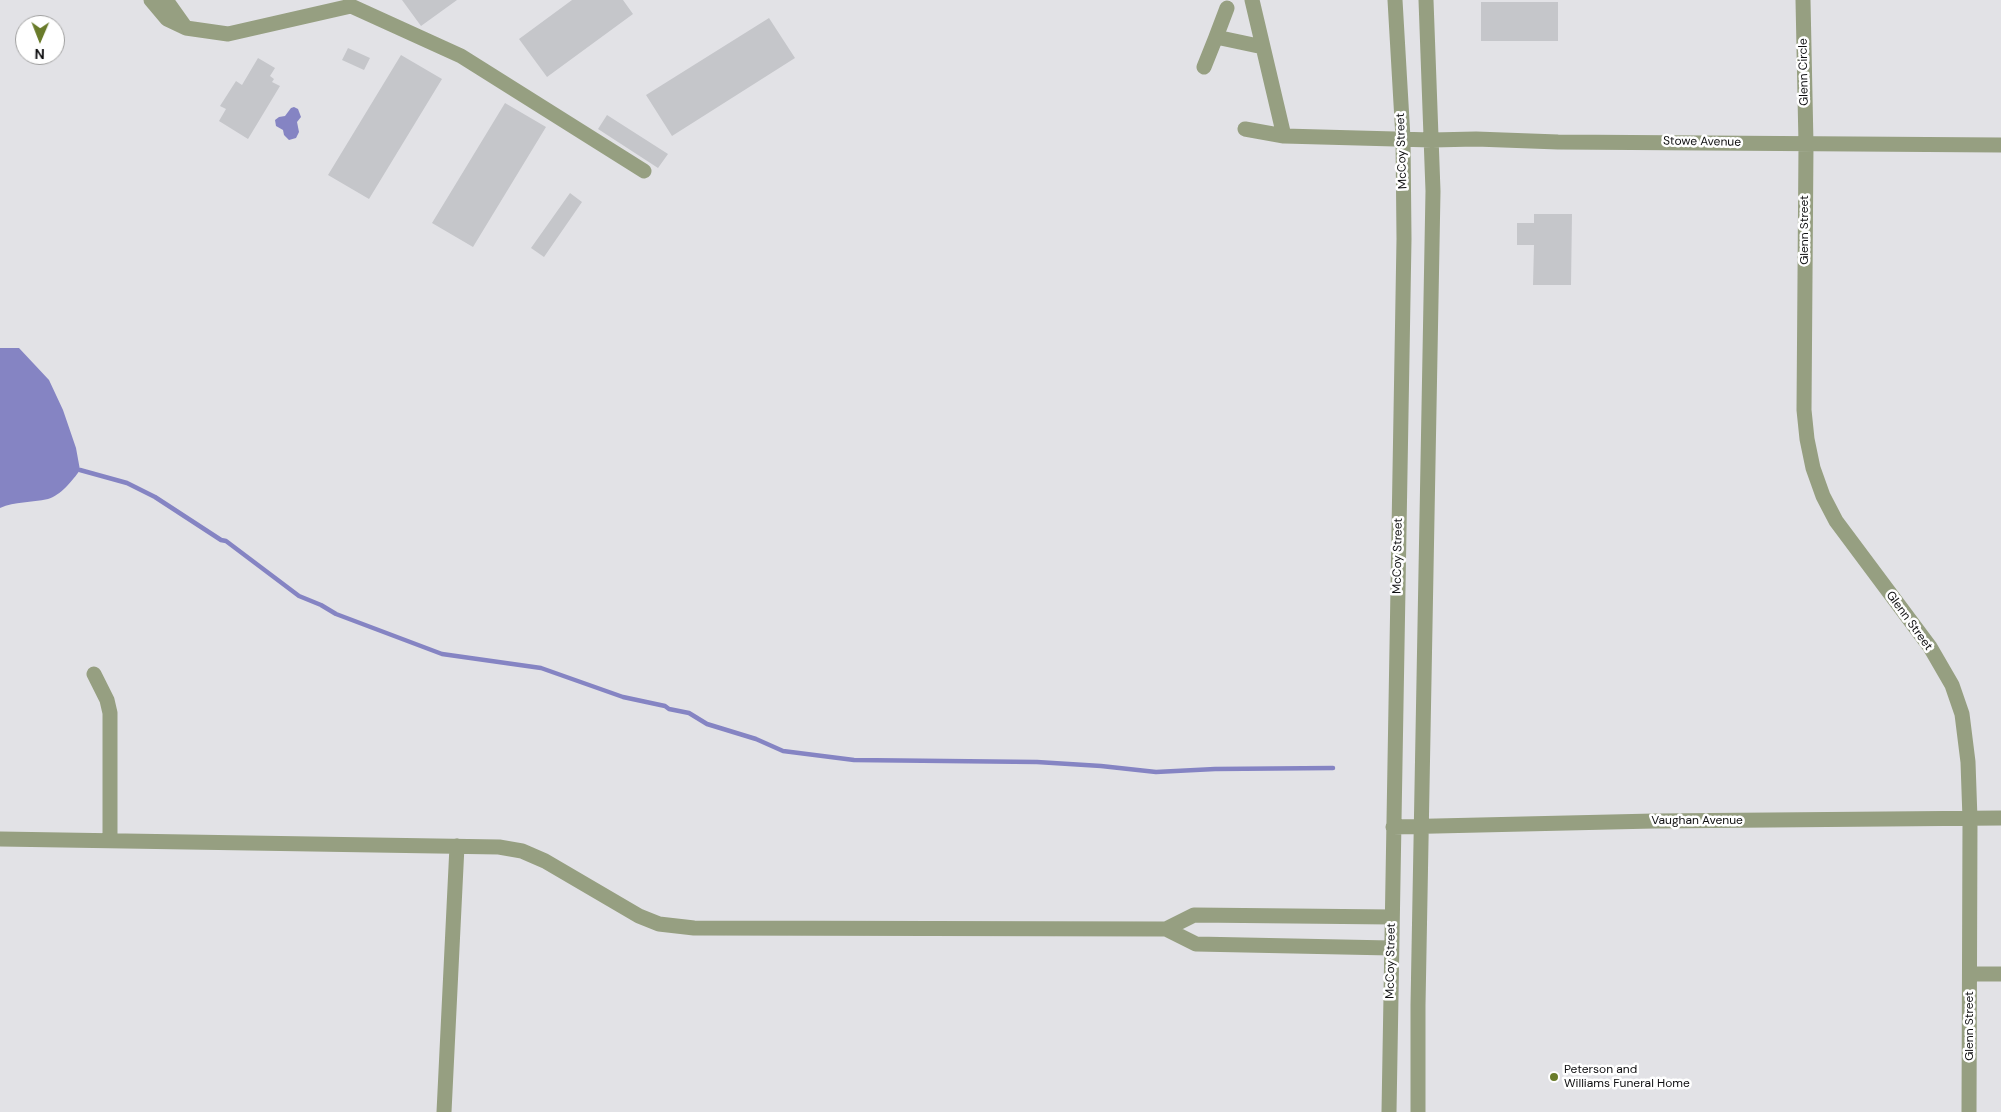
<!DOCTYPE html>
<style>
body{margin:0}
#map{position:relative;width:2001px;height:1112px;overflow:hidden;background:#e2e2e6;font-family:"DM Sans",sans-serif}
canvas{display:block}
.north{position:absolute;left:15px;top:15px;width:50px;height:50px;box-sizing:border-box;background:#fff;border:1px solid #9f9f9f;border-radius:50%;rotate:181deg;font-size:14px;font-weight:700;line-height:20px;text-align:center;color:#0e0e10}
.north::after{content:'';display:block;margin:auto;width:18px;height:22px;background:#697b2a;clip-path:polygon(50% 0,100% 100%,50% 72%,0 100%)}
</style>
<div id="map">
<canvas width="2001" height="1112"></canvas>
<div class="north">N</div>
</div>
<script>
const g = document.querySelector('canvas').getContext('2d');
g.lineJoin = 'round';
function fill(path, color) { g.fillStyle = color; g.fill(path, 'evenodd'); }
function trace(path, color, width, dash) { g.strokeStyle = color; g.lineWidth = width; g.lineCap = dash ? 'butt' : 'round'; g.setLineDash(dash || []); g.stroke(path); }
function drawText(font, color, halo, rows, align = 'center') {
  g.font = font + ' "DM Sans",sans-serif'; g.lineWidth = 5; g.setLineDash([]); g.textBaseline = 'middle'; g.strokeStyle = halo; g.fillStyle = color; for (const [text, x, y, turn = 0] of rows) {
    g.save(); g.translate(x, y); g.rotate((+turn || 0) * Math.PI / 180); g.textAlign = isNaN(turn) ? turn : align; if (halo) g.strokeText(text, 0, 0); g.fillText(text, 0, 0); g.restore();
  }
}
const water = new Path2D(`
 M294,107L298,109L301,117L297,122L299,132L296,138L289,140L284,135L283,130L276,126L275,120L279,117L285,116L291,108Z
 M0,348H19L49,380L63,410L76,448L80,470C73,480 60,496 48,499C31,503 15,501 0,508Z`);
const stream = new Path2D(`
 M80,470L127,483L155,497L221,540L226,541L299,596L321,605L336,614L442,654L541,668L623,697L665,706L669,709L689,713L707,724L756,739L783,751L854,760L1037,762L1101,766L1156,772L1215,769L1333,768`);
const building = new Path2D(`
 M402,0H457L421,26Z
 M572,0H623L633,14L547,77L519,39Z
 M1481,2H1558V41H1481Z
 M769,18L795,58L672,136L646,95Z
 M348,48L370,58L364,70L342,60Z
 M401,55L442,79L369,199L328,175Z
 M258,58L275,68L270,76L274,79L272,82L280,86L248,139L219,121L226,109L220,106L236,81L242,85Z
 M505,103L546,127L473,247L432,223Z
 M607,115L668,154L658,168L598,129Z
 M570,193L582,202L544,257L531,248Z
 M1534,214H1572L1571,285H1533L1534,245H1517V223H1534Z`);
const minor = new Path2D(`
 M151,0L167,19L186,28L166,0
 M1252,0L1284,136L1432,140L1476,139L1558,142L2001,145
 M1803,0L1806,144L1804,410L1807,439L1813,468L1823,496L1836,521L1930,647L1952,685L1962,714L1968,762L1970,819L1969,1112
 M186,28L228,34L351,6L461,56L644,171
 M1216,37L1227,8
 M1204,67L1216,37L1263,47
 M1245,129L1284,136
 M94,674L107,700L110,713V840
 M1393,827L1654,821L2001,818
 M0,839L499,847L522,851L545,861L639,916L659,924L694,928L1166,929L1194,915L1392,917
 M1166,929L1196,944L1391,948
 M1970,974H2001
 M444,1112L457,846
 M1389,1112L1404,239L1403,138L1395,0
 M1418,1112V1005L1433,191L1426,0`);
const markers = [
 [1554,1077,5,"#697b2a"]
];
const streetNames = [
 ["Glenn Circle",1804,72,-91],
 ["Stowe Avenue",1702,142,1],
 ["McCoy Street",1402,151,-92],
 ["Glenn Street",1805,230,-90],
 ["McCoy Street",1398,556,-89],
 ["Glenn Street",1909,621,54],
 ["Vaughan Avenue",1697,821],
 ["McCoy Street",1391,961,-89],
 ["Glenn Street",1970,1026,-90]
];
const poiNames = [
 ["Peterson and",1564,1070],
 ["Williams Funeral Home",1564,1084]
];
fill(water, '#8584c3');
trace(stream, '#8584c3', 4.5);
fill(building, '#c5c6ca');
trace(minor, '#969f81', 15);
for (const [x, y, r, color] of markers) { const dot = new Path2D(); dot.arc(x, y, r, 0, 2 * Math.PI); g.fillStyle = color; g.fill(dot); trace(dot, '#fff', 2); }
drawText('12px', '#0e0e10', '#fff', streetNames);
drawText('12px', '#0e0e10', '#fff', poiNames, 'left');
</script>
